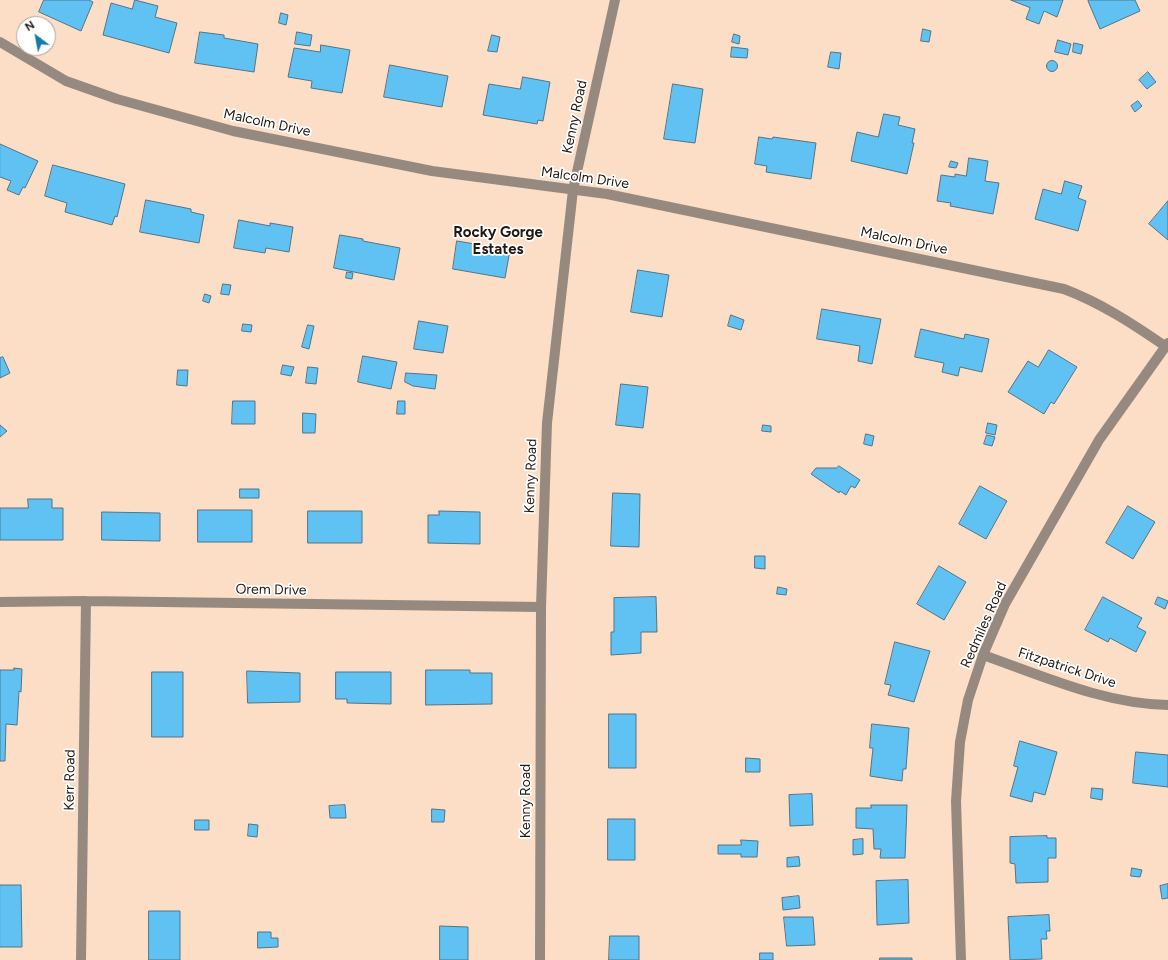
<!DOCTYPE html>
<style>
body{margin:0}
#map{position:relative;width:1168px;height:960px;overflow:hidden;background:#fcddc5;font-family:Figtree,sans-serif}
canvas{display:block}
.north{position:absolute;left:16px;top:16px;width:40px;height:40px;box-sizing:border-box;background:#fff;border:1px solid #a7a3a0;border-radius:50%;rotate:328deg;font-size:11px;font-weight:700;line-height:16px;text-align:center;color:#241911}
.north::after{content:'';display:block;margin:auto;width:14px;height:18px;background:#157ba6;clip-path:polygon(50% 0,100% 100%,50% 72%,0 100%)}
</style>
<div id="map">
<canvas width="1168" height="960"></canvas>
<div class="north">N</div>
</div>
<script>
const g = document.querySelector('canvas').getContext('2d');
g.lineJoin = 'round';
function fill(path, color) { g.fillStyle = color; g.fill(path, 'evenodd'); }
function trace(path, color, width, dash) { g.strokeStyle = color; g.lineWidth = width; g.lineCap = dash ? 'butt' : 'round'; g.setLineDash(dash || []); g.stroke(path); }
function drawText(font, color, halo, rows, align = 'center') {
  g.font = font + ' Figtree,sans-serif'; g.lineWidth = 3.5; g.setLineDash([]); g.textBaseline = 'middle'; g.strokeStyle = halo; g.fillStyle = color; for (const [text, x, y, turn = 0] of rows) {
    g.save(); g.translate(x, y); g.rotate((+turn || 0) * Math.PI / 180); g.textAlign = isNaN(turn) ? turn : align; if (halo) g.strokeText(text, 0, 0); g.fillText(text, 0, 0); g.restore();
  }
}
const building = new Path2D(`
 M44,0H89L93,2L81,31L39,12Z
 M135,0L158,6L155,17L177,23L169,53L103,35L111,3L132,9Z
 M1011,0H1063L1057,17L1044,11L1039,24L1026,19L1030,8Z
 M1090,0H1135L1140,11L1100,29L1088,1Z
 M281,13L288,15L286,25L279,23Z
 M923,29L931,31L929,42L921,41Z
 M200,32L224,35V38L258,44L254,72L195,63Z
 M297,32L312,35L310,46L295,44Z
 M734,34L740,36L739,44L732,42Z
 M492,35L500,37L497,52L488,51Z
 M1058,40L1071,44L1068,55L1055,52Z
 M1074,43L1083,45L1081,54L1073,52Z
 M321,45L350,50L342,93L311,88L312,81L288,77L294,48L320,52Z
 M732,47L748,49L747,58L731,57Z
 M831,52L841,53L839,69L828,67Z
 M1046.5 66a5.5 5.5 0 1 1 11 0a5.5 5.5 0 1 1-11 0Z
 M390,65L448,76L442,107L384,97Z
 M1148,72L1156,82L1147,89L1139,80Z
 M523,77L550,82L543,121L538,120L537,124L483,115L489,84L520,89Z
 M673,84L703,89L695,143L664,139Z
 M1138,101L1142,106L1135,112L1131,106Z
 M884,114L900,117L898,125L915,129L912,143H914L907,174L851,161L857,132L878,137Z
 M759,137L772,139L773,137L816,143L811,179L766,172L767,166L755,164Z
 M0,144L38,161L25,188L23,187L19,195L7,190L11,181L0,177Z
 M969,158L988,161L985,181L999,183L993,214L950,206L951,203L937,201L941,175L955,177V174L966,176Z
 M951,161L958,163L956,168L949,167Z
 M53,165L125,184L117,217L115,216L112,225L65,212L67,203L45,196Z
 M1065,181L1082,186L1078,198L1086,201L1078,231L1035,219L1043,189L1061,194Z
 M146,200L191,209V212L204,215L199,243L140,232Z
 M1168,201V240L1149,224Z
 M239,220L270,226V223L293,227L289,252L266,248L265,253L234,248Z
 M340,235L363,239V241L400,248L394,280L334,268Z
 M457,241L510,250L505,278L453,269Z
 M638,270L669,275L662,317L631,312Z
 M347,272L353,273L352,279L346,278Z
 M223,284L231,285L229,295L221,294Z
 M205,294L211,296L209,303L203,301Z
 M822,309L881,319L872,364L858,361L860,346L817,339Z
 M731,315L744,320L741,330L728,326Z
 M419,321L448,326L443,353L414,349Z
 M243,324L252,325L251,332L242,331Z
 M308,325L314,326L309,349L302,347Z
 M921,329L964,339L965,334L989,339L982,372L960,367L958,376L942,372L944,363L915,357Z
 M1049,350L1077,367L1054,404L1051,402L1044,414L1008,392L1028,361L1038,367Z
 M363,356L397,362L391,389L358,382Z
 M3,357L10,373L0,378V358Z
 M283,365L294,367L291,376L281,374Z
 M308,367L318,368L316,384L306,383Z
 M178,370H188L187,386L177,385Z
 M406,373L437,375L435,389L413,386L405,382Z
 M621,384L648,387L643,428L616,425Z
 M233,401H255V424H232Z
 M398,401H405V414H397Z
 M303,413L316,414L315,433H303Z
 M988,423L997,425L995,435L986,433Z
 M0,425L7,431L0,437Z
 M763,425L771,426V432L762,431Z
 M866,434L874,436L872,446L864,444Z
 M987,435L995,437L992,446L984,444Z
 M839,466L860,480L855,488L851,486L846,495L840,491L839,493L811,474L816,468H836Z
 M980,486L1007,501L986,539L959,524Z
 M240,489H259V498H240Z
 M613,493L640,494L639,547L611,546Z
 M28,499H52V508H63V540H0V508H28Z
 M1128,506L1155,522L1133,559L1106,543Z
 M198,510H252V542H198Z
 M308,511H362V543H308Z
 M439,511L480,512V544L428,543V515H439Z
 M102,512L160,513V541L102,540Z
 M755,556H765V569L755,568Z
 M939,566L966,582L944,620L917,604Z
 M778,587L787,589L786,595L777,594Z
 M656,597L657,632H641V653L611,655V632H614V598Z
 M1103,597L1142,618L1137,627L1146,632L1136,652L1110,638L1108,642L1085,630Z
 M1158,597L1168,601L1165,609L1155,604Z
 M895,642L930,651L914,702L888,695L891,685L885,684Z
 M14,668L22,669L21,692L19,691L17,725L6,724L5,761H0V670H14Z
 M426,670H470V673H492V704L426,705Z
 M247,671L300,673V702L248,703Z
 M152,672H183V737H152Z
 M336,672H391V704L347,703V699H336Z
 M609,714H636V768H609Z
 M872,724L909,728L906,769H903L902,781L870,776L873,748H870Z
 M1020,741L1057,752L1045,795L1034,792L1032,802L1010,796L1018,767L1014,766Z
 M1136,752L1168,755V787L1133,783Z
 M746,758L760,759V772H746Z
 M1092,788L1103,789L1102,800L1091,798Z
 M812,794L813,825L790,826L789,795Z
 M345,805L346,818H330L329,806Z
 M871,805H907L905,858H880L881,849H874L873,829L856,828V808H871Z
 M432,809L445,810L444,822H432Z
 M608,819H635V860H608Z
 M195,820H209V830H195Z
 M249,824L258,825L257,837L248,836Z
 M1047,836V838H1056V858H1048V882L1016,883L1015,864L1010,863V837Z
 M863,839V854L853,855V840Z
 M741,840L758,841L757,857H741V854H718V845H741Z
 M799,857L800,866L787,867V858Z
 M1132,868L1142,870L1140,877L1131,876Z
 M908,880L909,923L877,925L876,881Z
 M1168,884V898L1162,899L1160,886Z
 M0,885H21L22,947H0Z
 M799,896L800,908L783,910L782,898Z
 M149,911H180V960H149Z
 M1049,915L1050,931H1046L1047,939H1041L1042,959L1010,960L1008,917Z
 M784,917H813L815,945L787,946Z
 M440,926L468,927V960H440Z
 M258,932H271V938H278V947L258,948Z
 M610,936H639V960H609Z
 M760,953H773V960H760Z
 M880,958H912V960H880Z`);
const street = new Path2D(`
 M0,42L66,81L117,99L233,131L432,171L607,194L1064,289C1101,303 1133,324 1165,346
 M0,602L86,601L541,607
 M983,655C1043,676 1104,704 1168,705
 M81,960L86,601
 M540,960L541,607L547,423L573,190L615,0
 M961,960L956,801L960,742L968,700L983,655L1005,604L1099,440L1168,343`);
const streetNames = [
 ["Kenny Road",575,117,-78],
 ["Malcolm Drive",267,123,12],
 ["Malcolm Drive",585,178,8],
 ["Malcolm Drive",904,241,12],
 ["Kenny Road",531,476,-88],
 ["Orem Drive",271,590,1],
 ["Redmiles Road",984,625,-66],
 ["Fitzpatrick Drive",1067,668,18],
 ["Kerr Road",70,780,-89],
 ["Kenny Road",526,801,-90]
];
const neighbourhoodNames = [
 ["Rocky Gorge",498,233],
 ["Estates",498,250]
];
fill(building, '#60c2f3');
trace(building, '#537486', 1);
trace(street, '#968a80', 10);
drawText('14px', '#241911', '#fff', streetNames);
drawText('bold 15px', '#241911', '#fff', neighbourhoodNames);
</script>
